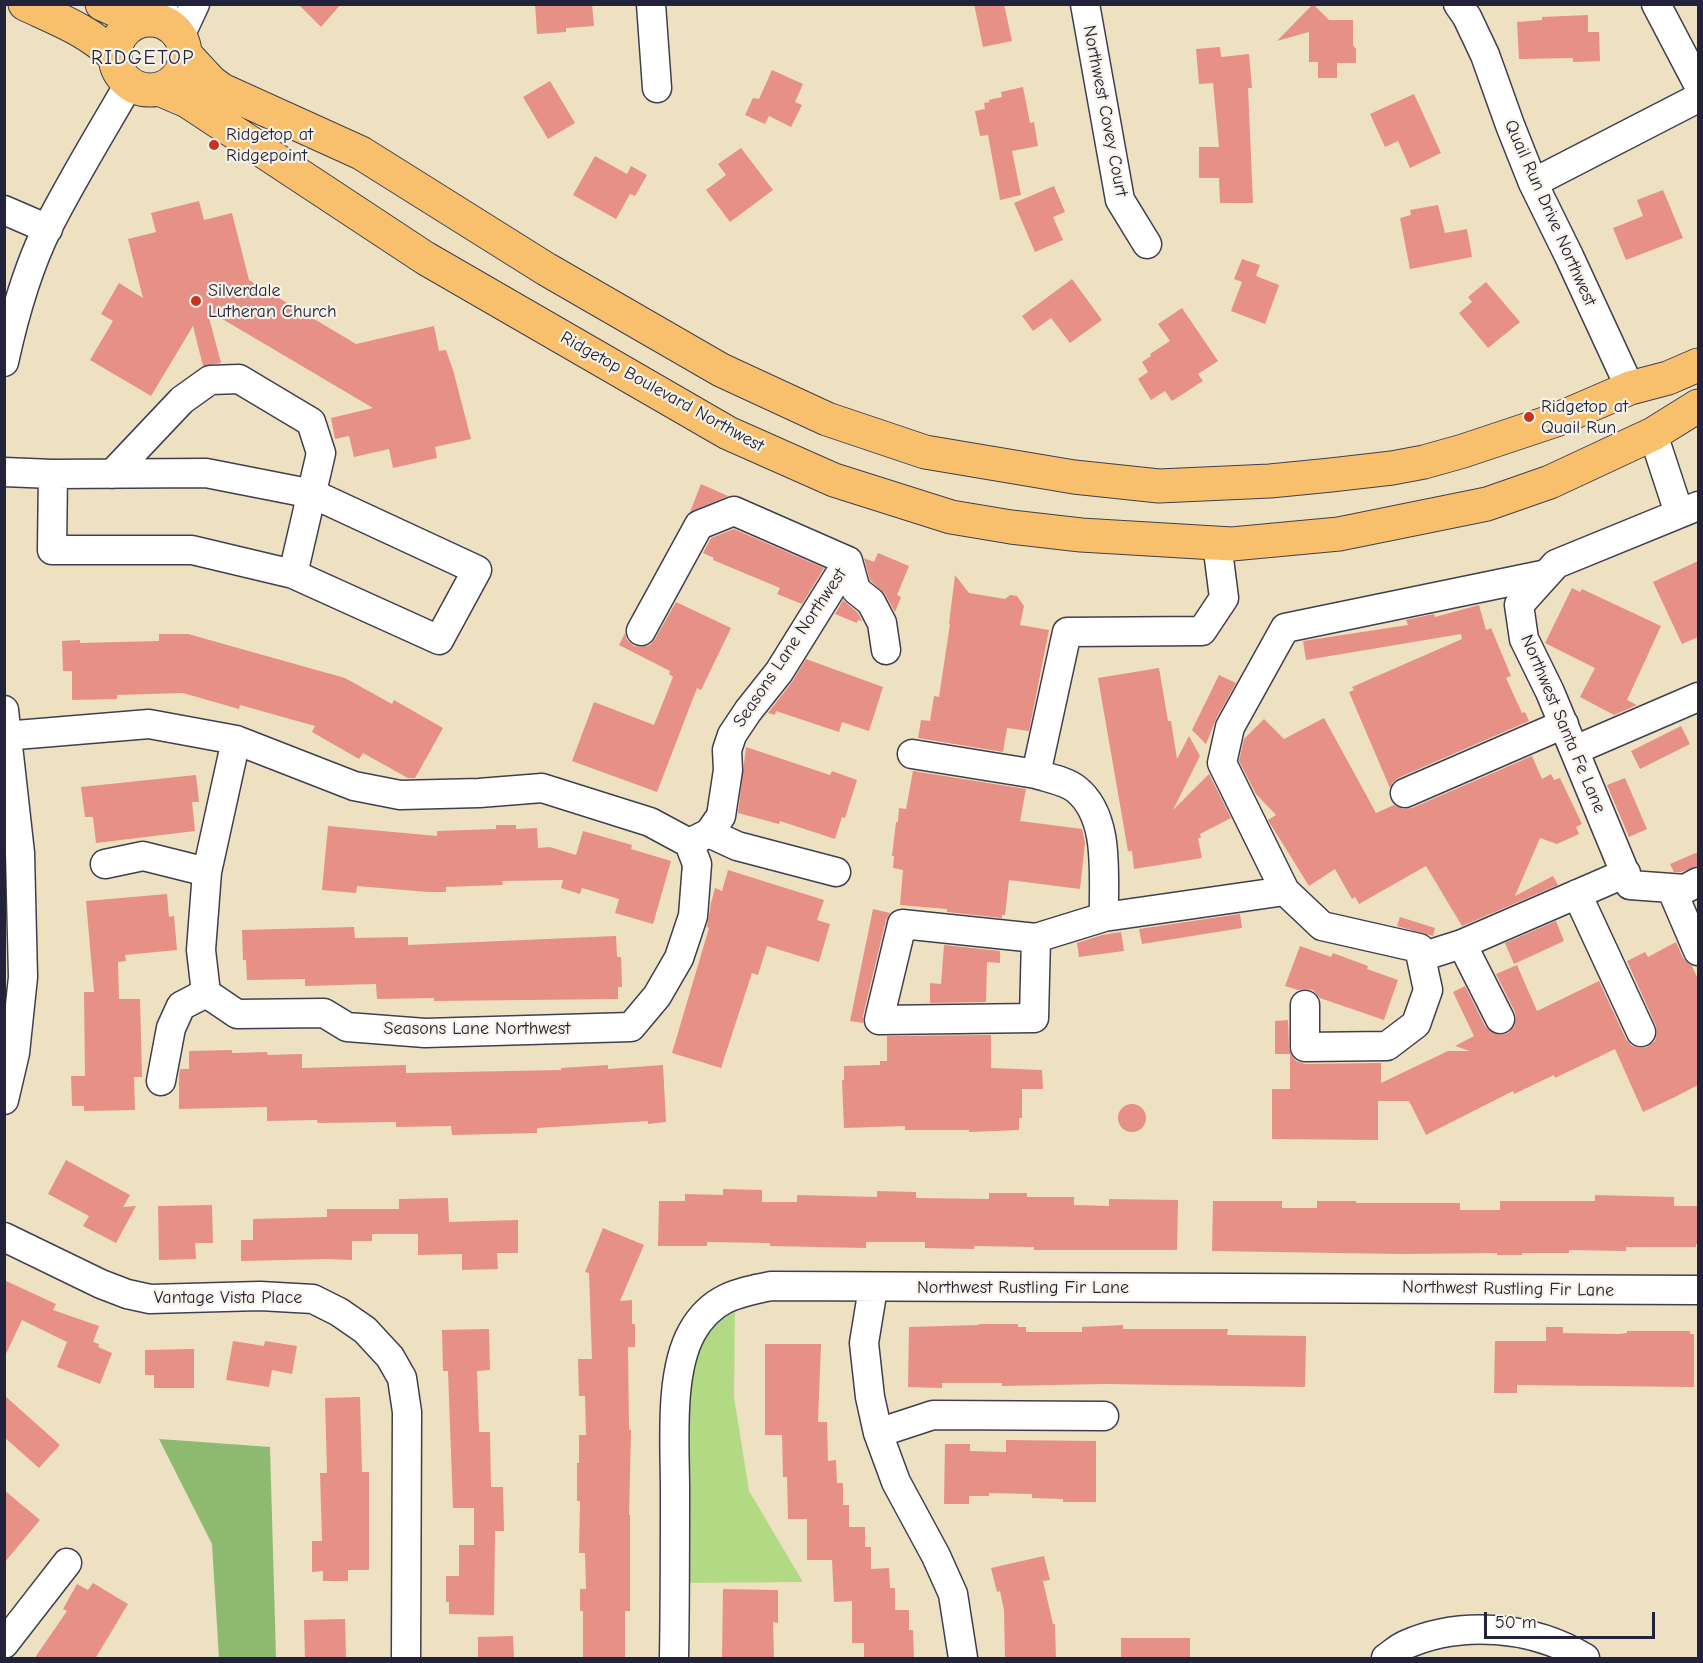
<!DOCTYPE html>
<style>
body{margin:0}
#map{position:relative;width:1703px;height:1663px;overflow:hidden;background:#ede1c2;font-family:"Comic Neue",sans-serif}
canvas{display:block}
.frame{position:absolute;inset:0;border:6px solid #22223b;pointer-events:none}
.scale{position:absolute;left:1484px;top:1612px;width:171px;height:27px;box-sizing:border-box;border:3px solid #22223b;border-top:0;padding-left:8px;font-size:18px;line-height:21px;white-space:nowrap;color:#22223b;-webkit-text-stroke:4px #f7f3e8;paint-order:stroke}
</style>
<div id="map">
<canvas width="1703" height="1663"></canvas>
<div class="frame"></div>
<div class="scale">50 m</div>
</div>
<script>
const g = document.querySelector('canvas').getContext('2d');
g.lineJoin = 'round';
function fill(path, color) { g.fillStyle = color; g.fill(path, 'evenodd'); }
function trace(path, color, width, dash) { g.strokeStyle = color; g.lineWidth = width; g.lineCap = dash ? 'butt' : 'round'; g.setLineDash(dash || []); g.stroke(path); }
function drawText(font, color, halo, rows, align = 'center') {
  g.font = font + ' "Comic Neue",sans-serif'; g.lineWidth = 4.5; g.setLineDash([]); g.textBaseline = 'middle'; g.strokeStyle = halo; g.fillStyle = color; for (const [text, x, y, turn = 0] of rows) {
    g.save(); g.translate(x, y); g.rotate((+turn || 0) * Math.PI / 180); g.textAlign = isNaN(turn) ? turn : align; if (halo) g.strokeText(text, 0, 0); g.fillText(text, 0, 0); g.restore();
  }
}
const green = new Path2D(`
 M735,1299L734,1397L749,1491L803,1582L675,1583L683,1354Z`);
const forest = new Path2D(`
 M159,1439L270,1447L276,1658H219L212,1544Z`);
const building = new Path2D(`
 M298,4H341L321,27Z
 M535,4H592L594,26L566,28V32L537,34Z
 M974,4H1004L1012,41L983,47Z
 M1313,4L1329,20H1353V45L1356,49V63H1337V78H1318V62H1309V32L1277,41Z
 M1588,15V32H1599L1600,61L1573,62V58L1519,59L1517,22L1542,20V17Z
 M1220,47L1221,57L1249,54L1252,88H1248L1253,203H1220L1219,178H1199V147H1219L1213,83L1199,84L1196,49Z
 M772,70L803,84L795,102L802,105L791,127L769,116L765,124L745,115L753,98L759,99Z
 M550,81L575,123L548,139L523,97Z
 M1023,87L1030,123L1034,122L1038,146L1012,151L1021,195L1000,200L988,135L980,136L975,111L985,109L984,103L989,102V100L1002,97L1001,92Z
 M1414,94L1441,153L1410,168L1398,141L1385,147L1370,114Z
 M741,148L773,190L730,222L706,190L726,175L718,164Z
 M595,156L627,174L631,166L647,175L635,196L630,194L616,219L573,195Z
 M1054,186L1065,212L1053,217L1063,240L1035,252L1014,203Z
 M1663,190L1683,238L1626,260L1613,228L1643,216L1637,200Z
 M199,201L204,220L232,213L249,280L356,344L434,326L439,351L446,350L453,370L471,439L435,447L437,458L393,468L389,449L354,457L349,436L335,439L331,418L373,408L207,310L221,363L203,366L193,326L151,396L90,360L113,321L101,314L119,283L143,298L128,239L156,232L151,213Z
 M1438,205L1445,233L1467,229L1472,257L1410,269L1400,218L1411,215L1410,210Z
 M1242,259L1260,265L1256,276L1279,285L1265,324L1231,311L1242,282L1234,279Z
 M1072,279L1102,320L1070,343L1051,318L1033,331L1022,316Z
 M1486,282L1520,322L1488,348L1459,313L1472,302L1468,297Z
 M1182,308L1218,361L1198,374L1203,381L1172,401L1165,391L1151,400L1138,379L1148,372L1142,362L1151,356L1150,354L1170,341L1158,324Z
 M701,484L728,496L690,512Z
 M734,529L824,568L802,604L777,594L780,588L713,560L714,558L703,553L711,538Z
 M878,553L909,566L897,595L901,597L895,612L885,594L870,580L864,558L874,562Z
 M1698,561V637L1682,644L1653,582Z
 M955,575L969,593L1005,599L1010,595L1017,596L1024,606L1020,625L1049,630L1029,731L1007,728L1003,752L918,738L921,720L930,721L934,696L939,697L950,624H949Z
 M1572,588L1580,592L1582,589L1661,626L1627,700L1637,705L1614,715L1580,697L1595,668L1545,643Z
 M843,600L858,613L862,621L858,620L857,623L835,614Z
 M676,602L731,628L701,690L697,688L657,792L572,761L594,702L654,725L673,677L669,674L670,671L619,645L625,633L627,640L634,646L642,647L650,645L655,639Z
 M1479,605L1486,630L1491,628L1511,676L1506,678L1522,713L1525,712L1529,721L1398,778L1392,783L1390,788L1349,692L1354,690L1352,687L1462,639L1461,634L1306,660L1303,641L1408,625L1406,620L1434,614L1435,617Z
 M159,634H188L345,678L392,704L394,700L443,728L415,778H408L363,753L359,759L312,732L315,726L240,705L239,709L183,693L117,695V699L72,700V671H63L62,641L80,640V643L159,641Z
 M806,659L883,687L869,731L842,722L839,732L776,711L775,715L768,713L792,682Z
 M1159,668L1168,721H1171L1177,759L1189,736L1200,756L1173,810L1209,774L1231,818L1200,834L1201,838H1198L1202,858L1134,869L1132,851H1128L1098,678Z
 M1219,675L1236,683L1216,719L1206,744L1192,730Z
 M1324,718L1376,813L1394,805L1403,809L1412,808L1532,756L1542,779L1551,774L1554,780L1560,778L1582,824L1576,827L1579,834L1557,844L1540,838L1515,896L1553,876L1558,885L1462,926L1426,866L1359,904L1355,897L1352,899L1335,869L1309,886L1268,820L1276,815L1256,794L1239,761L1244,739L1264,719L1284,739Z
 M1681,726L1690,744L1640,769L1631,751Z
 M746,747L830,775L832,771L857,780L845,818L842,817L835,839L780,821L779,824L738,813Z
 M913,771L1026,789L1020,821L1082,829L1085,843L1080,889L1009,880L1005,915H1002V918L947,912V909L900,905L903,870L893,868L894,856H892L896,822H898L899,808L906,809Z
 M196,775L199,802H192L195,831L96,843L93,817H85L81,787Z
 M1625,778L1647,829L1629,837L1607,785Z
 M496,825H516V829L537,828L538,848L550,847L576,855L583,831L632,845L631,849L671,861L653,924L615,913L619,899L582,888L580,894L561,888L563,880L502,881L503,885L446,887V892H428L357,886L356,893L322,890L328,826L437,836V831L496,829Z
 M1698,852V866L1681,872H1674L1670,864Z
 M728,870L824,900L817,920L830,924L819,962L767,946L758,975L752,973L721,1068L672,1053L709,928L707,927L711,903L715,888L722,891Z
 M167,894L169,917L174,916L177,950L125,955L126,961L118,962L119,999H140L142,1077H134L135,1110L84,1111V1106H72L71,1076H85L84,992H94L86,901Z
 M873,909L890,913L886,920L863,1016V1023L850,1021Z
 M1240,914L1242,928L1142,944L1139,929Z
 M1400,917L1435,928L1433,936L1397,926Z
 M1556,921L1564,941L1514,964L1505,943Z
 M354,927L355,938L408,937V945L616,936L617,957H621L622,987H618V999L434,1001V998L377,999L376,984L305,986V979L247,980L246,960H243L242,930Z
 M1121,932L1124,951L1079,957L1077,943L1102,935Z
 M1676,942L1683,958L1692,966L1698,979V1085L1675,1097L1643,1112L1615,1049L1555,1078L1554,1075L1514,1094L1513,1091L1426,1135L1409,1101H1378V1140L1272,1139V1089H1290V1054H1275V1021L1288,1020L1289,1048L1291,1055L1296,1061L1305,1064L1381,1063V1083L1448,1051H1470L1455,1046L1474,1036L1453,992L1465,986L1485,1026L1491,1032L1500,1035L1508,1033L1514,1027L1516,1019L1515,1012L1496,974L1517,965L1537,1011L1599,981L1626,1039L1632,1046L1640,1048L1647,1047L1655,1041L1657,1033L1656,1026L1627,961L1645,952L1648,957Z
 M944,945L1000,951V963L987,962L986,1002L930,1003V983L941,984Z
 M1300,946L1331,957L1333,953L1368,966L1367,969L1398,980L1384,1020L1320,998L1313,990L1306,989L1298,990L1285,986Z
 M991,1035V1068L1042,1070L1043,1089H1022V1118H1019V1130L969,1132V1130H905V1126L844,1128L842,1080H844V1066L880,1065V1061H887V1036Z
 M232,1050V1053L267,1052L268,1055L302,1054V1068L406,1065V1073L561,1070V1068L608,1065V1069L663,1065L666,1122L648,1124V1121L537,1128V1133L452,1135L451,1126L396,1127V1122L318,1123L317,1120L267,1121V1107L179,1109V1076L180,1069H189V1051Z
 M1118 1118a14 14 0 1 1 28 0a14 14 0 1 1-28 0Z
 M66,1160L130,1195L123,1207L136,1206L116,1243L83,1226L89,1216L48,1194Z
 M723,1189L762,1190V1202H797V1195L877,1197V1191L916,1192V1198L989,1199V1193H1027V1197H1074V1205L1109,1206V1199L1178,1200L1177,1250H1034V1247L974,1246V1249L925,1248V1242H866V1248L770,1246V1243L707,1242V1246H658L659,1201H685V1194L723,1195Z
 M1595,1195L1674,1197V1206H1698V1244H1696V1247H1626V1251L1569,1250V1253H1522V1255H1497V1253L1402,1254L1212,1251L1213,1201H1282V1208H1317V1201H1356V1203H1460V1210H1500V1201H1595Z
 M448,1198L449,1222L518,1220V1253H497L498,1269L462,1270V1254L418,1255V1234H372V1241H352V1260L329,1259L241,1261V1240H253V1219L327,1217V1209H399V1199Z
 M212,1205L213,1243H195L196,1259L159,1260L158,1206Z
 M603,1228L644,1245L620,1301L632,1300V1324H635V1347H628L629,1430H631L629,1515H630V1611H625V1657H583V1611H580V1589H586L585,1553H579L580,1501H577V1463H579V1435H586L585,1396H579L578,1359H592L589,1273L585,1272Z
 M4,1280L56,1304L53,1310L99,1326L93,1342L99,1344L98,1347L112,1353L100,1384L57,1367L67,1342L22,1320L4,1358Z
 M979,1324H1018V1327H1026V1332H1082V1327L1123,1325V1329H1228L1227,1335L1306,1336L1305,1387L1104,1384L1002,1386V1383H942V1388L908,1387L909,1327L978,1325Z
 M1546,1327H1563V1333L1619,1334L1627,1333V1331H1690V1334H1694V1387L1517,1385V1393H1494L1495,1341H1546Z
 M489,1329L490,1370L477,1371L479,1432H490L491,1487H503L504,1531H495L494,1615L449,1614V1602H446V1576H459V1545H474V1508H453L448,1371H443L442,1330Z
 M233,1341L264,1346L265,1341L297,1346L292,1374L272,1370L269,1387L226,1380Z
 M765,1344H821L818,1422H827L828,1461L836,1460L837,1483H843V1505H849V1527H865V1547H871V1569L889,1568L890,1588H895V1610H909V1630H913L914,1659H864V1643H852V1601L834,1602L832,1560H807V1519H788L787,1477H783L782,1435H765Z
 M194,1349V1388H154V1375H145V1350Z
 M4,1395L60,1445L39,1468L4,1437Z
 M360,1397L362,1472H369V1570H348V1581H323V1571L312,1572V1541H322L320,1473H327L325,1398Z
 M1006,1440L1096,1441V1502H1063V1499L1032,1498V1494L989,1493V1496H969V1504H944L945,1444H970V1451L1006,1452Z
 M4,1490L40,1520L4,1563Z
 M1044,1556L1050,1580L1043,1581L1053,1624H1055L1056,1659H1005L1004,1610L1000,1591L997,1592L991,1568Z
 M93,1583L128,1604L95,1659H34L67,1611L63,1609L77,1584L88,1590Z
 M723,1589L778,1590V1623L773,1622L774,1659H722Z
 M345,1619L346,1657L305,1659L304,1620Z
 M513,1636L514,1659H478V1637Z
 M1121,1638H1190V1659H1121Z`);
const minor = new Path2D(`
 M651,4L657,88
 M1085,4L1120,200L1147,244
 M1458,4L1467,17L1485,55L1510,125L1533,183L1569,256L1630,388
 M1656,4L1698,84
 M152,19L164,4
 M180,36L195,4
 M1533,183L1698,98
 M4,210L48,229
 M4,362C14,316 27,269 48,227C73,178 102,131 129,84
 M1653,434L1679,513
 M4,472L53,474L206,473L313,494L477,570L439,640L293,574L192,550H52L53,474
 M112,474L182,400L210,380L239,379L311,422L321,453L293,574
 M1698,506L1556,564L1519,605L1524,639L1550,692L1630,885L1685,889L1698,882
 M641,631L699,525L734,511L848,561L856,590L871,602L882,623L886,650
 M4,710L20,853L23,977L15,1053L4,1100
 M4,736L149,724L236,740L354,786L400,795L479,793L542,788L650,822L689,843
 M236,740L207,872L201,950L206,993L237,1014L324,1013L347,1027L425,1033L631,1027L657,996L679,958L693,916L697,864L689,843
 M1575,750L1698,697
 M912,754L1036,774L1067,632L1202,631L1224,598L1217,543
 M1036,774C1048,778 1066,781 1076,789C1111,817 1103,876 1104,917L1285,891L1222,763L1230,727L1285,628L1547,574
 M1405,793L1564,724
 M709,833L737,846L836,872
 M689,843L709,833L721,816L728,770L727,750L732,735L748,711L779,672L848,561
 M105,864L143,856L207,872
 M1671,888L1698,951
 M1285,891L1322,926L1419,948L1428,990L1416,1024L1387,1046L1305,1047V1005
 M1577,894L1641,1032
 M1036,938L1034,1018L879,1020L902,924L1036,938L1104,917
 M1462,944L1626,873
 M1421,957L1462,944L1500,1019
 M161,1081L171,1028L181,1006L206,993
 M4,1237L101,1284L127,1294L150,1299L260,1296L313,1299L339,1312L365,1330L390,1357L402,1378L407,1412L406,1658
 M873,1288L864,1343L870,1397L878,1433L896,1482L936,1556L953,1594L963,1658
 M878,1433L933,1415L1104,1416
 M4,1644L67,1563
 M674,1658C675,1602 675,1546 675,1490C675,1444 669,1373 692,1332C711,1298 736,1293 771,1286L1698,1290
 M1386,1658C1392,1654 1398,1648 1405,1645C1461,1620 1533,1626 1585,1658`);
const major = new Path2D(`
 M25,4C57,19 90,31 115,57
 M102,4L140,21
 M115 55a35 35 0 1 1 70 0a35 35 0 1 1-70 0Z
 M185,54L211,82L222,90L361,153L546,269L721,370L827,419L925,452L1074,477L1159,486L1270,481L1331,475L1392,468L1424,462L1463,451L1556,420L1630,388L1668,378L1698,365
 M159,89L187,101L425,258L728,433L834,480L951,517L1011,527L1081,535L1232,544L1339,534L1487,504L1550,482L1653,434L1698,406`);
const markers = [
 [214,145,6,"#c8321e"],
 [196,301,6,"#c8321e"],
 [1529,417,6,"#c8321e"]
];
const streetNames = [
 ["Northwest Covey Court",1105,111,79],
 ["Quail Run Drive Northwest",1550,213,66],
 ["Ridgetop Boulevard Northwest",662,392,29],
 ["Seasons Lane Northwest",790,648,-56],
 ["Northwest Santa Fe Lane",1563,724,67],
 ["Seasons Lane Northwest",477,1029],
 ["Northwest Rustling Fir Lane",1023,1288],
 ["Northwest Rustling Fir Lane",1508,1289,1],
 ["Vantage Vista Place",228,1298]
];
const poiNames = [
 ["Ridgetop at",226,135],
 ["Ridgepoint",226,156],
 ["Silverdale",208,291],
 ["Lutheran Church",208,312],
 ["Ridgetop at",1541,407],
 ["Quail Run",1541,428]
];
const neighbourhoodNames = [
 ["RIDGETOP",143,58]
];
fill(green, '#b2d983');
fill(forest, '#8db971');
fill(building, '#e79085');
trace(minor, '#403f4f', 31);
trace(major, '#403f4f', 35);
trace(minor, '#fff', 28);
trace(major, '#f8bf6c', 33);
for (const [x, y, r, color] of markers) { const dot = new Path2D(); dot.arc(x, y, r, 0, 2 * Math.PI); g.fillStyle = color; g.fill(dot); trace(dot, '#f7f3e8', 2); }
drawText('18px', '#22223b', '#f7f3e8', streetNames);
drawText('18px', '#22223b', '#f7f3e8', poiNames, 'left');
g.letterSpacing = '1.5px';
drawText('20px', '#22223b', '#f7f3e8', neighbourhoodNames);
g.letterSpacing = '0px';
</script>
